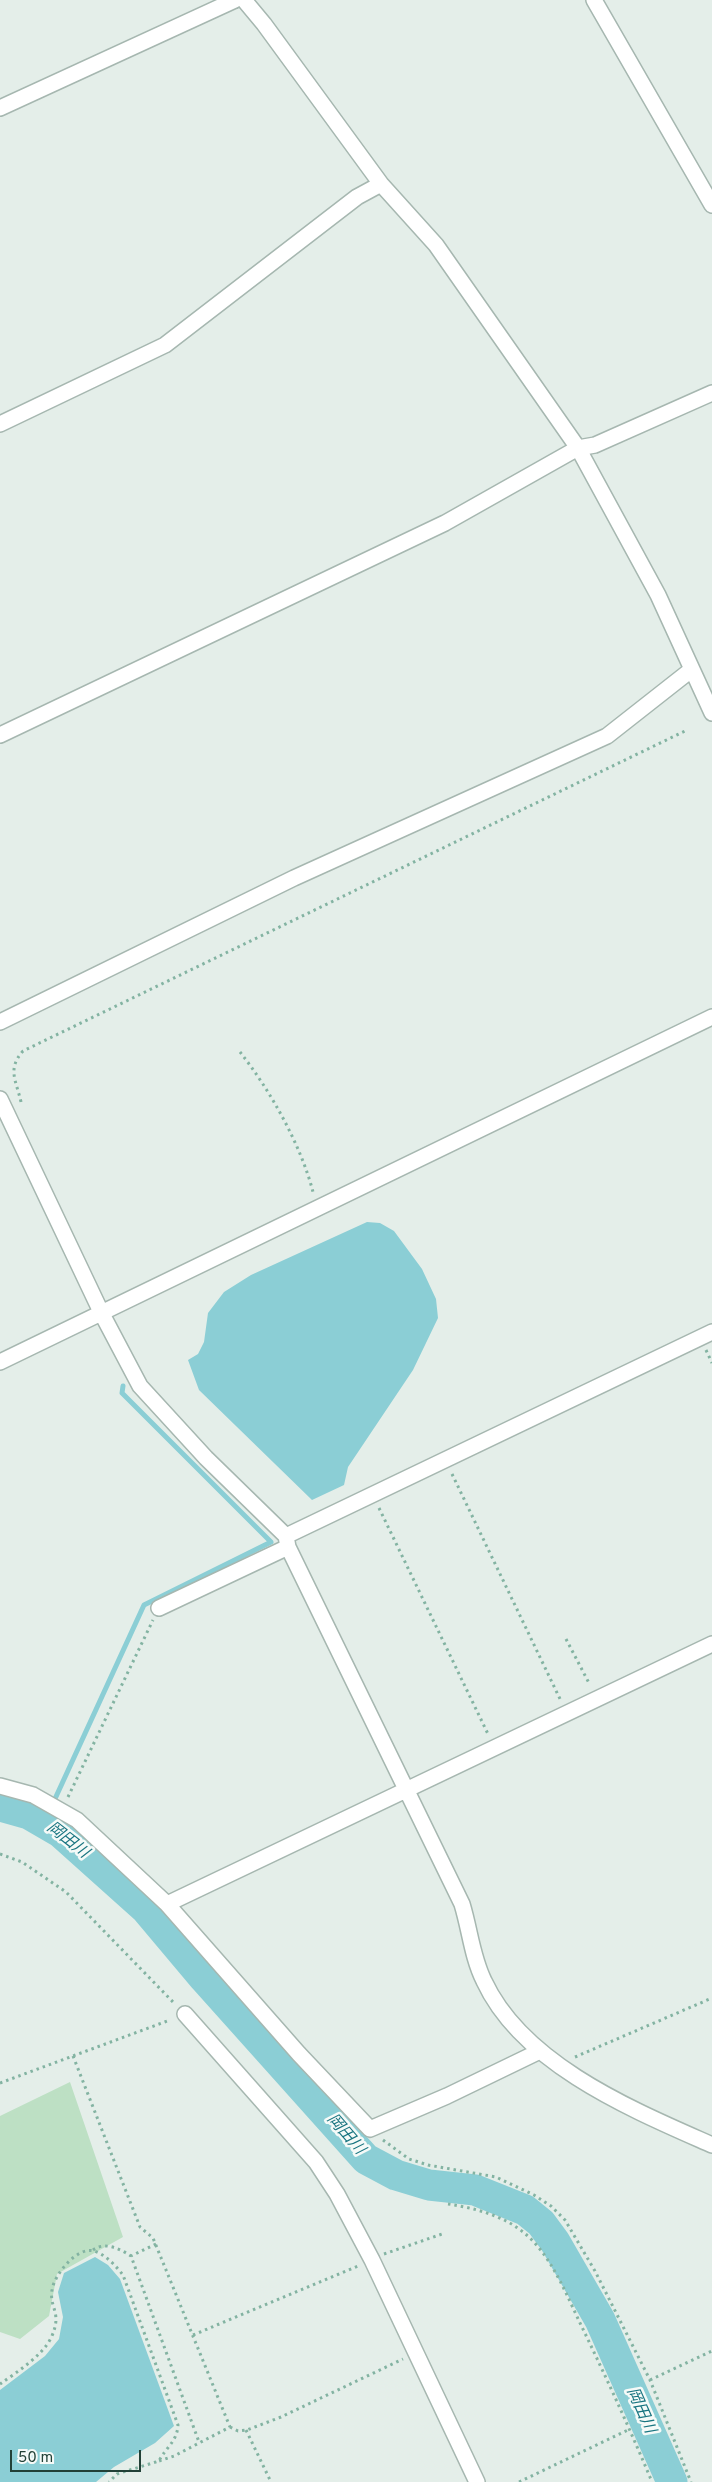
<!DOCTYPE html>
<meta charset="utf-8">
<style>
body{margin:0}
#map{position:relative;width:712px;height:2482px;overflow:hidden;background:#e4eee9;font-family:Overpass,sans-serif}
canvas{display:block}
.scale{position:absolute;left:10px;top:2450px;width:131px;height:22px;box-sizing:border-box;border:2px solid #224137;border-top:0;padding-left:6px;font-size:15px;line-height:18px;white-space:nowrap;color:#224137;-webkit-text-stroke:4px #f5faf8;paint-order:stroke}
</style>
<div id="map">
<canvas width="712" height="2482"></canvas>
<div class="scale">50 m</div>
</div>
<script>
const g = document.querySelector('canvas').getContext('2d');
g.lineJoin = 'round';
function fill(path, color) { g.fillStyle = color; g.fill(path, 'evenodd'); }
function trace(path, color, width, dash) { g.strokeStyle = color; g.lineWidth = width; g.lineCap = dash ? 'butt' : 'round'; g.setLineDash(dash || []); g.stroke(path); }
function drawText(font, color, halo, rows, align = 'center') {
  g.font = font + ' Overpass,"Noto Sans JP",sans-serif'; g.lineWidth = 5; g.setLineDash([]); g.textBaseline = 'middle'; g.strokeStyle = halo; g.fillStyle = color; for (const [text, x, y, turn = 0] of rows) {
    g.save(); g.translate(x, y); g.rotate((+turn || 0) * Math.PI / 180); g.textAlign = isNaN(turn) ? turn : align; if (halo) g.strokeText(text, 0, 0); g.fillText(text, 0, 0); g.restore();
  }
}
const green = new Path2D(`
 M70,2082L123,2237L57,2274L49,2316L20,2339L0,2332V2116Z`);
const water = new Path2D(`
 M367,1222L380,1223L394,1231L422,1269L436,1299L438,1318L413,1370L348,1467L344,1485L312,1500L199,1390L188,1360L198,1354L204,1342L208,1313L224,1292L251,1275Z
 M95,2257L108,2265L120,2279L174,2426L155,2443L114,2467L96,2482H0V2390L45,2356L59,2339L63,2317L58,2292L64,2273Z`);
const stream = new Path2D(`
 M42,1821L54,1801L144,1605L271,1542L122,1393L123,1386`);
const river = new Path2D(`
 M0,1806L29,1814L60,1832L146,1909L204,1978L366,2159L396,2175L429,2185L475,2190L525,2210L541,2223L555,2242L600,2320L672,2482`);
const path = new Path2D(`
 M240,1052C270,1090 301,1145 313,1192
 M21,1102C16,1080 7,1069 23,1051L685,731
 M706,1350L712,1363
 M452,1474L561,1701
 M379,1508L488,1734
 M566,1639L590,1685
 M68,1797L153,1620
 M0,1854L22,1862L66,1892L174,2003
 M73,2056L140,2227L153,2238L230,2427L174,2456L159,2461
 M575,2057L712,1998
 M0,2083L170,2020
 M383,2140L409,2159L428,2165L496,2177L534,2195L551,2206L565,2220L595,2271L650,2380L691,2482
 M448,2204C474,2208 502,2215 523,2232C551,2254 566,2294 581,2325C606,2377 630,2429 652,2482
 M156,2244L131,2256L199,2442
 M93,2250C105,2241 120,2249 131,2256
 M384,2254L445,2233
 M193,2335L358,2266
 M650,2380L712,2351
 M0,2384C17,2372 42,2356 51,2338C63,2312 49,2309 52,2290C54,2275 77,2246 94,2251C105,2254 116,2266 123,2275L178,2425C177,2442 166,2447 159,2461L117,2474L109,2482
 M230,2427L238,2431L247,2430L281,2417L403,2359
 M246,2430L271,2482
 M519,2482L630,2429`);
const minor = new Path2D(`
 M244,0L264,24L381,184L436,245L578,448L658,595L712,713
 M594,0L712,205
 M0,424L165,345L357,197L381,184
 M0,735L445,523L578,448L595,445L712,393
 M0,1022L294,878L607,736L691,670
 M0,1099L102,1314L140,1386L206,1458L286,1536L288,1547L462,1904C470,1930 472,1957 484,1981C523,2065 633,2110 712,2145
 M0,1362L712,1017
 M286,1536L712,1332
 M159,1608L288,1547
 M0,1786L33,1795L77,1820L167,1904L299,2054L370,2129L447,2096L540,2051
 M167,1904L712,1644
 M185,2014L316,2162L337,2194L372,2260L477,2482`);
const tertiary = new Path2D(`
 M0,108L235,0`);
const waterNames = [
 ["岡田川",67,1841,38],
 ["岡田川",345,2135,49],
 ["岡田川",640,2411,66]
];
fill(green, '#bde0c4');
fill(water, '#8bced5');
trace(stream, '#8bced5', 5);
trace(river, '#8bced5', 31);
trace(minor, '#a6b7b0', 18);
trace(tertiary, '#a6b7b0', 18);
trace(path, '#83b3a2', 3, [2.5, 4]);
trace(minor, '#fff', 15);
trace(tertiary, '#fff', 15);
drawText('italic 16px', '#197581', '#f5faf8', waterNames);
</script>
